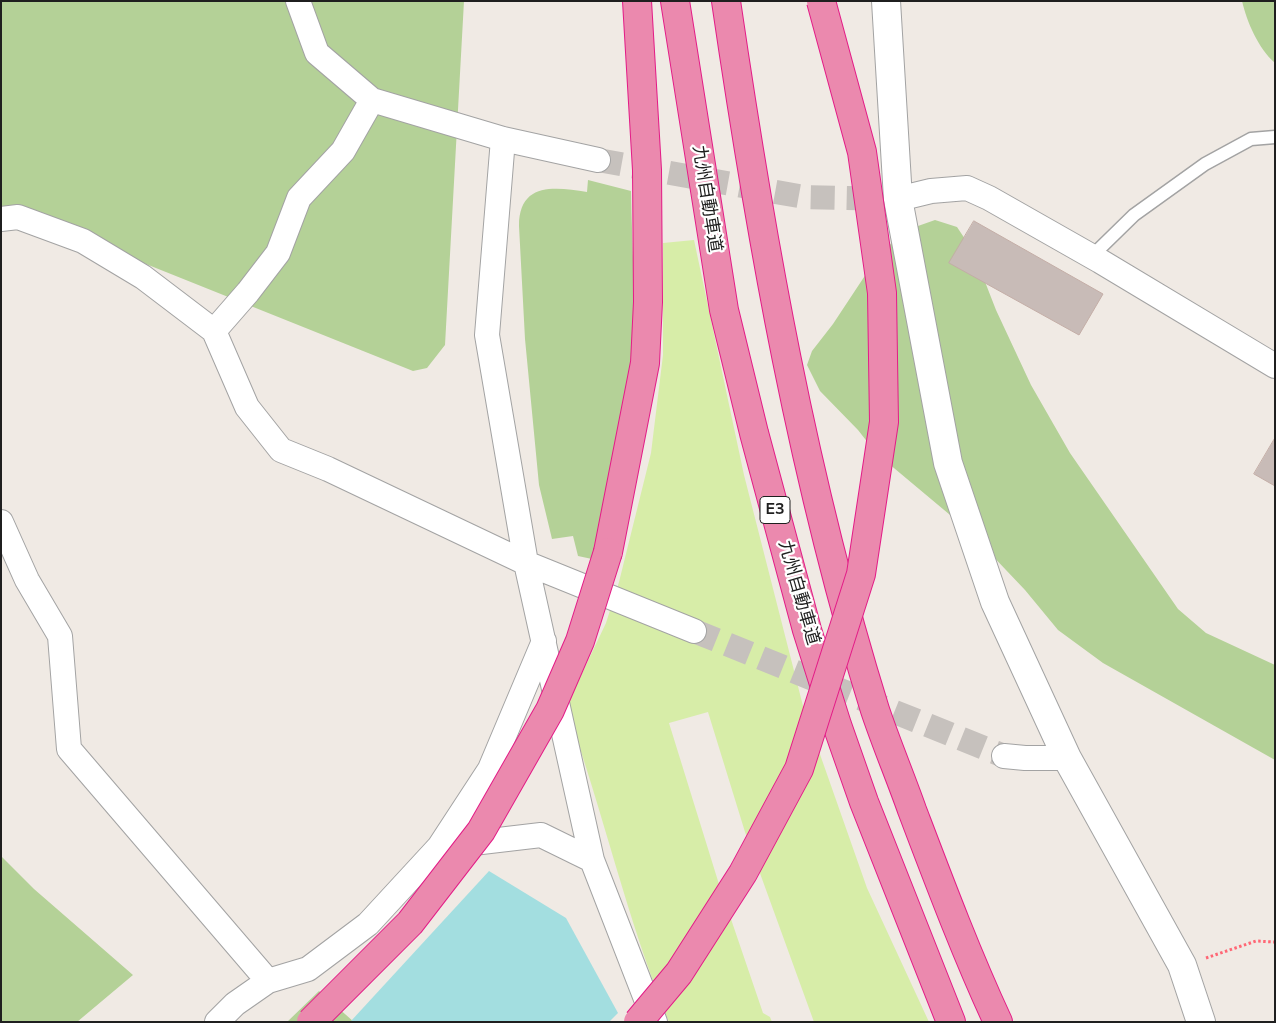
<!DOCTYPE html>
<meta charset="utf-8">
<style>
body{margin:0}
#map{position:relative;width:1276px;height:1023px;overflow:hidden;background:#f0eae4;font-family:"Nunito Sans",sans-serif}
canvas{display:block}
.frame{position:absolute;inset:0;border:2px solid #1f1f1f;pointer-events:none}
</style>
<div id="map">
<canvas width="1276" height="1023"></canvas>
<div class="frame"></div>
</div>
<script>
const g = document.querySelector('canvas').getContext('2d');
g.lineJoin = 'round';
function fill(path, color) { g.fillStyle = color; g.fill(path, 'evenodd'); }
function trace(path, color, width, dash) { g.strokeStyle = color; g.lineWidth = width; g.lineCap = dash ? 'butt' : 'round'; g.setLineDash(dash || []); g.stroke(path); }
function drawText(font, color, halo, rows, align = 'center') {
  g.font = font + ' "Nunito Sans","Noto Sans JP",sans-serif'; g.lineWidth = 4.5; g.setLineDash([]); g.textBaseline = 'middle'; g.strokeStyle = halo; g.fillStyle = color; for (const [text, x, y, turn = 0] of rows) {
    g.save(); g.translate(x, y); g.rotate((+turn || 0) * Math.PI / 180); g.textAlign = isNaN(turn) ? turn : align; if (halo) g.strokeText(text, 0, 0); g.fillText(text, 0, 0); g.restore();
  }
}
const grass = new Path2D(`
 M694,240L744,475L803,706L867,888L929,1022H814L745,832L708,712L669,723L718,881L763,1013L770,1017L772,1022H669C627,920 603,811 566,707L606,623L619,582L651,453L663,355V243Z`);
const forest = new Path2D(`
 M1,1H464L445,345L427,368L413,371L81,238L1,219Z
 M1242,1H1275V63C1258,48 1247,22 1242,1Z
 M588,180L631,191C632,251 637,313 631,373C624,436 609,498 592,559L578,556L573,536L552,539L539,485L525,339L519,226C519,182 555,187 587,192Z
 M935,220L957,227L973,251L996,310L1031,385L1070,453L1178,609L1206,633L1275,665V760L1103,663L1058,630L1025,590L968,530L876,453L858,430L820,391L807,365L812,351L833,324L870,268L901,232Z
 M1,856L34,889L133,975L77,1022H1Z
 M319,991L354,1022H287Z`);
const water = new Path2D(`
 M489,871L566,918L618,1013L609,1022L351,1021Z`);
const building = new Path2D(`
 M974,221L1103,294L1079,335L949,263Z
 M1275,438V486L1254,474Z`);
const minorTunnel = new Path2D(`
 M598,160L804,197L898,199
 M694,631L1004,756`);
const path = new Path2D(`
 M1206,958L1256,941L1275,942`);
const service = new Path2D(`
 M1091,257L1134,215L1205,164L1251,139L1275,137`);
const minor = new Path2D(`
 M298,1L317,53L372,100
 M503,139L487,335L526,563L592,860L655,1022
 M898,199L931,191L967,188L989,198L1100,261L1275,366
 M1,219L18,217L83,241L143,277L214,331L247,407L281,450L328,469L526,563L694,631
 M214,331L248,292L278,253L299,198L343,151L372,100L503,139L598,160
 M1,522L27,580L60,636L69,749L268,981
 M1004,756L1025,758H1067
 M439,847L490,769L544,641
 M217,1022L235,1004L268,981L308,969L368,924L439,847L541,835L592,860`);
const tertiary = new Path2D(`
 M886,1L898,199L948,463L995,602L1067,758L1182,965L1201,1022`);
const motorway = new Path2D(`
 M675,1L724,310L754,433L807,630L837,725L864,802L951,1022
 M726,1C761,240 803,479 875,710C886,743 900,776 912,810C939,881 966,953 998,1022
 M608,552L645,363L648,302L647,170L637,1`);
const motorwayBridge = new Path2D(`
 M311,1022L410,923L481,831L550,710L580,641L608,552
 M638,1022L679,973L743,873L799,769L861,574L884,422L882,293L862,152L821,1`);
const shields = [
 [775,510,30]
];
const shieldNames = [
 ["E3",775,510]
];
const streetNames = [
 ["九州自動車道",706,199,81],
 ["九州自動車道",798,593,74]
];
fill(grass, '#d7eda8');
fill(forest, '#b4d197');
fill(water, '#a3dee0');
fill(building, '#c8bbb7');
trace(building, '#c3ada6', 1);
trace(minorTunnel, '#c6c1bd', 24, [24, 12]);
trace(service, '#a3a3a3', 15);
trace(minor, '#a3a3a3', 26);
trace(tertiary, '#a3a3a3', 30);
trace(motorway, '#e31c87', 30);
trace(path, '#ff6775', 3, [2.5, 2.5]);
trace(service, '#fff', 12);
trace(minor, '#fff', 24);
trace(tertiary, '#fff', 28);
trace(motorway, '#eb89ae', 28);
trace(motorwayBridge, '#e31c87', 30, []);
trace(motorwayBridge, '#eb89ae', 28);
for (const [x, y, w] of shields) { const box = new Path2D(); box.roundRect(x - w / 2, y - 13.5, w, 27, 4); g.fillStyle = '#fff'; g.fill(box); trace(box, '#1f1f1f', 1); }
drawText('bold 16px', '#1f1f1f', null, shieldNames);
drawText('18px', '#1f1f1f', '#fff', streetNames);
</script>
